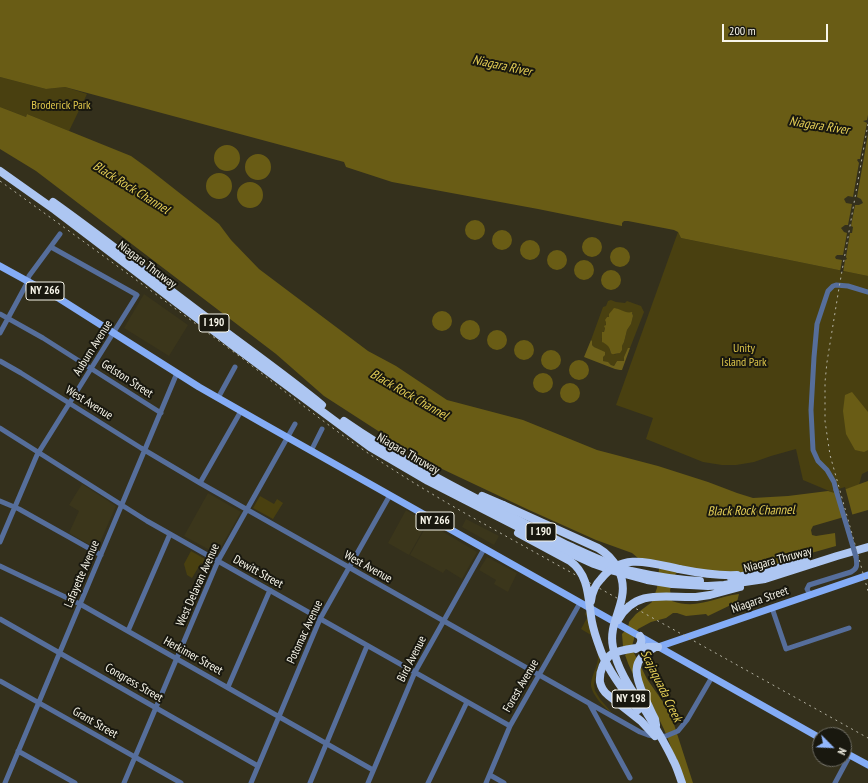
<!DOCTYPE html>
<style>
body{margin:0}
#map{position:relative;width:868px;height:783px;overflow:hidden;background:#34301c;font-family:"PT Sans Narrow",sans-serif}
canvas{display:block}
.north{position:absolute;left:812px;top:727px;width:40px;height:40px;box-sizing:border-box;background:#19180f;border:1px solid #727066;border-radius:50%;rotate:114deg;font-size:11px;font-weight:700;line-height:16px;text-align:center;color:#f7f5e9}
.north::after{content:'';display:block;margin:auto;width:14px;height:18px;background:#92b7fd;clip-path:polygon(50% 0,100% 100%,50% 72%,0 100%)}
.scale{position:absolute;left:722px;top:24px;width:106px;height:18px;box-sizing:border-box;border:2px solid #f7f5e9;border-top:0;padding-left:5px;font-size:12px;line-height:14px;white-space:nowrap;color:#f7f5e9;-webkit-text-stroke:3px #19180f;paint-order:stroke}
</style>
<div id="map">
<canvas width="868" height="783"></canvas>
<div class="north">N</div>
<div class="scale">200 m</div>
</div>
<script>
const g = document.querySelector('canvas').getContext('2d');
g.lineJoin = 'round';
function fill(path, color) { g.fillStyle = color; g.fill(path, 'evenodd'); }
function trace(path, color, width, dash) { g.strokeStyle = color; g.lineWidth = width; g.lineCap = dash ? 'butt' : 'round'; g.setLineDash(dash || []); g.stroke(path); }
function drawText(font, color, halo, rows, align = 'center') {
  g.font = font + ' "PT Sans Narrow",sans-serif'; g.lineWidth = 4; g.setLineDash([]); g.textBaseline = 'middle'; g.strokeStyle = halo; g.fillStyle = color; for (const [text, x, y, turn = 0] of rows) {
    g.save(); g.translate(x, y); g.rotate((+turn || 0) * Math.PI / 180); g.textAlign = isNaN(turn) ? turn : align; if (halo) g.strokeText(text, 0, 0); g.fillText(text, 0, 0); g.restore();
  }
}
const built = new Path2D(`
 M144,294L188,325L169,356L124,328Z
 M82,484L116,506L97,549L69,533L79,511L69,505Z
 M208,493L241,512L217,554L184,536Z
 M406,510L427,523L409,555L388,543Z
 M466,519L499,536L494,545L462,527Z
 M428,523L477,552L462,579L446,569L443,573L410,555Z
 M487,557L517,573L508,592L494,584L496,580L479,570Z`);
const green = new Path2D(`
 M0,77L46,89L65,87L87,94L69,131L27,114L26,117L0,107Z
 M678,232L681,238L868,276V471L862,474L859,485L834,493L803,480L796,449L771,456L754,462L736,465H722L703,462L646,439L653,418L616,405Z
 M611,300L616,302L625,303L627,301L641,306L644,312L630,348L628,349L624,357V361H617L614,366C610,365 609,362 603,361V352L594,347L592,345V341L591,340L603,307L606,306L608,301ZM616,308L625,313H633V316L631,324L627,330L624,342L618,354C607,355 612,351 608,345C606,344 604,343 602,341C601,334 607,328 606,320L607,317H609L612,311Z
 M260,496L274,504L277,499L283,503L273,519L253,508Z
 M191,551L212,563L210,568L201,563L192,578L187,575L184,564Z
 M586,612L588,613L600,658L594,684L595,691L600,699L612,713C604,708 590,693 591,683C592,675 597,667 598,659C599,651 594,642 591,635L581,629L587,618L585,614Z`);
const forest = new Path2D(`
 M591,340L592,341V345L594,347L605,352V355L603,357V361L608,362L611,365L614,366L617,361H624V357L628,348H630L622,370H620L615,369L584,357Z`);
const water = new Path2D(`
 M0,0H868V276L681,238L678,232L674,230L628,221H624L622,223V226L538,209L392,182L346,167L344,162L65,87L46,89L0,77Z
 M0,107L26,117L27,114L131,156L149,169L219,224L231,240L259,269L368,351L396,366L447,400L523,420L597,450L658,466L708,482L737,493L753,498L788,496L828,491L835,493L868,481V510L813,526L811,530L812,535L816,536L835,533L836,546L797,557L759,570L732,574L676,573L670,590L672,601C698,610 714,597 739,594L737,602L708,616L706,614L686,616L677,613H673L666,618L651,622L638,629L634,636V639L632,646L634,653L647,679L670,712L693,783H683C676,762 670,741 660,721C649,698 633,680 625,655L626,654L625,647L623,646L622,634C625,631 629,627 629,622L636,614L652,602L657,588L659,569L658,564L638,558L632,553L596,540L529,510L423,460L324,396L276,354L36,171L0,149Z
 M214 158a13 13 0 1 1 26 0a13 13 0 1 1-26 0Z
 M245 167a13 13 0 1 1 26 0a13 13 0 1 1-26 0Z
 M206 186a13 13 0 1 1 26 0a13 13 0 1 1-26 0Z
 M237 195a13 13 0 1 1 26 0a13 13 0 1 1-26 0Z
 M465 230a10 10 0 1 1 20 0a10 10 0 1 1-20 0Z
 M492 240a10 10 0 1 1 20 0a10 10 0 1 1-20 0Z
 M582 247a10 10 0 1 1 20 0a10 10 0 1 1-20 0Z
 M520 250a10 10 0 1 1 20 0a10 10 0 1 1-20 0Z
 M610 257a10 10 0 1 1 20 0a10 10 0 1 1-20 0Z
 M547 260a10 10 0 1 1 20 0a10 10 0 1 1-20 0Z
 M574 270a10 10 0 1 1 20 0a10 10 0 1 1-20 0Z
 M601 280a10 10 0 1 1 20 0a10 10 0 1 1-20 0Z
 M614,308C620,308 625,314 632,312L633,316L631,324L627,330L624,342L622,346V350L620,353C607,356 613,353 608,346C607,345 603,342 602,342V332H604L605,328L604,326L606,325V322L605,320L607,317H609V314Z
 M432 321a10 10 0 1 1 20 0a10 10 0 1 1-20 0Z
 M460 330a10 10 0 1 1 20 0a10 10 0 1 1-20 0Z
 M487 340a10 10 0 1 1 20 0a10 10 0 1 1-20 0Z
 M514 350a10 10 0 1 1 20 0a10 10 0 1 1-20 0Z
 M541 360a10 10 0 1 1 20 0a10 10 0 1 1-20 0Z
 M569 370a10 10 0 1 1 20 0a10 10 0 1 1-20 0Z
 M533 383a10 10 0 1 1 20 0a10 10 0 1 1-20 0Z
 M560 393a10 10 0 1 1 20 0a10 10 0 1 1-20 0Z
 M852,392L868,412V450L864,452L855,450L846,434L843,411L845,395Z`);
const pier = new Path2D(`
 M868,115V134L857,197L861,199L863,203L859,205H855L851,226L853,227L852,233H850L846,257L847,259L845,260L843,273L840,272L842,260L836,259L835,257L837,255H843L847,233L844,232L841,228L845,225H848L852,204L846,203L844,199L848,196L853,197L859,163L857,160L858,159H860L867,123L863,121L867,120Z
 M845,487L853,517L843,520L835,490Z`);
const minor = new Path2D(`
 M0,314L43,338L161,413
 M0,333L26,285L29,276L60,234
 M0,361L21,373L141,448L200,483L640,732L648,735L658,737L666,736L678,731L687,720L712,677
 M218,398L235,367
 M0,428L147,521L510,726
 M311,451L322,429
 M200,483L241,411
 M836,490L834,482L827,470L818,461L813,450L811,410L814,357L817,324L828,291L833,286L836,285L848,286L868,292
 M0,501L19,509L101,555
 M0,542L37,455L137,295L51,247
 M0,566L80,604L373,770
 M810,595L807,589L809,585L851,572C858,568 857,565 856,557
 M772,608L786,649L849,628
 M0,619L258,766
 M128,631L170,534
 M0,681L181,783
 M228,687L270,590
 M589,703L630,778
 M18,751L75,783
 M490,775L504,783
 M5,783L177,373
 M124,783L218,561L295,424
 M251,783L320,619L390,495
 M310,783L367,646
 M368,783L415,672L484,549
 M428,783L467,702
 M486,783L510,726L580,603
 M835,783L850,755`);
const major = new Path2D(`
 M0,266L60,299L199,387L262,423L820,738
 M658,647L868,575
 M844,752L868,765`);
const highway = new Path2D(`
 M0,171L55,210L235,347L370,447L428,481L557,547L594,564L614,571L647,580L672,584L708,586L724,585L765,579L837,556L868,547
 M53,202C105,239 155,279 206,317C244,346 284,374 322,405
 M344,421C393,455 446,483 499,510C521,522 544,533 567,545C587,554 609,565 631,571C653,576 677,580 700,581
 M482,496L503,505
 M679,569C699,573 717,576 737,575
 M731,578L754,574L806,561
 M696,597L710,595L740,587
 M654,648C630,660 635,676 644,696C648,704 651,712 655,719L656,725
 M636,649C641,645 643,641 640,636
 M655,736L641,721L608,695C604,692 601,687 600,682C599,672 604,659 612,654C621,649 648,646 658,647`);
const rail = new Path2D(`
 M868,124L839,288L827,362L825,382V421L830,455L868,591
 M0,181C76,236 152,291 227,347C261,372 292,398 326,423C371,457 419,487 468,515L868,738`);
const minorBridge = new Path2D(`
 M836,490L856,557`);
const highwayBridge = new Path2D(`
 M503,505L598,548C615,558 626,577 622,597C619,614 609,629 613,647C618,673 634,693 648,715C657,730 666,745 673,760C677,767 679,775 682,783
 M518,533L570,561C590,575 588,601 592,622C594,633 598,643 602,654C611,675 625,692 638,710
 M591,601C592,593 595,585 601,579C622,552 651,563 679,569
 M618,620C636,588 666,598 696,597`);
const shields = [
 [45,291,38],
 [214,323,30],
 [435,521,38],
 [541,532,30],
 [631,699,38]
];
const shieldNames = [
 ["NY 266",45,291],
 ["I 190",214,323],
 ["NY 266",435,521],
 ["I 190",541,532],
 ["NY 198",631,699]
];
const parkNames = [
 ["Broderick Park",61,106],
 ["Unity",744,349],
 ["Island Park",744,363]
];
const streetNames = [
 ["Niagara Thruway",147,265,37],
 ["Auburn Avenue",93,348,-58],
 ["Gelston Street",127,379,33],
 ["West Avenue",89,403,32],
 ["Niagara Thruway",408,454,30],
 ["Niagara Thruway",778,560,-15],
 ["West Avenue",368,567,29],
 ["Dewitt Street",258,572,29],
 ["Lafayette Avenue",82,574,-67],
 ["West Delavan Avenue",198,585,-66],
 ["Niagara Street",760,600,-19],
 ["Potomac Avenue",305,632,-65],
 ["Herkimer Street",193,656,29],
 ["Bird Avenue",412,659,-63],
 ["Congress Street",134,683,30],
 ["Forest Avenue",521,686,-60],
 ["Grant Street",95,723,30]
];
const waterNames = [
 ["Niagara River",502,66,12],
 ["Niagara River",819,126,9],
 ["Black Rock Channel",131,188,32],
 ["Black Rock Channel",409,395,30],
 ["Black Rock Channel",751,511,-1],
 ["Scajaquada Creek",661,686,64]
];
fill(built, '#3b361b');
fill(green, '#494010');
fill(forest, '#6d601a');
fill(water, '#695c15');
fill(pier, '#34301c');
trace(minor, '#566e9b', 5);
trace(major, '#84acf6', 7);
trace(highway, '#adc6f2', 8);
trace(rail, '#b5b3a4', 1, [2, 4]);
trace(minorBridge, '#566e9b', 5);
trace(highwayBridge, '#adc6f2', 8);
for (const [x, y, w] of shields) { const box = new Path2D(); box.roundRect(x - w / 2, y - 9, w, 18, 3); g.fillStyle = '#19180f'; g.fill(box); trace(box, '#f7f5e9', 1); }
drawText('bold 11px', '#f7f5e9', null, shieldNames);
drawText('12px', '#dbc44a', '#19180f', parkNames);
drawText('12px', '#f7f5e9', '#19180f', streetNames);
drawText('italic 13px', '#e4ce55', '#19180f', waterNames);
</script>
